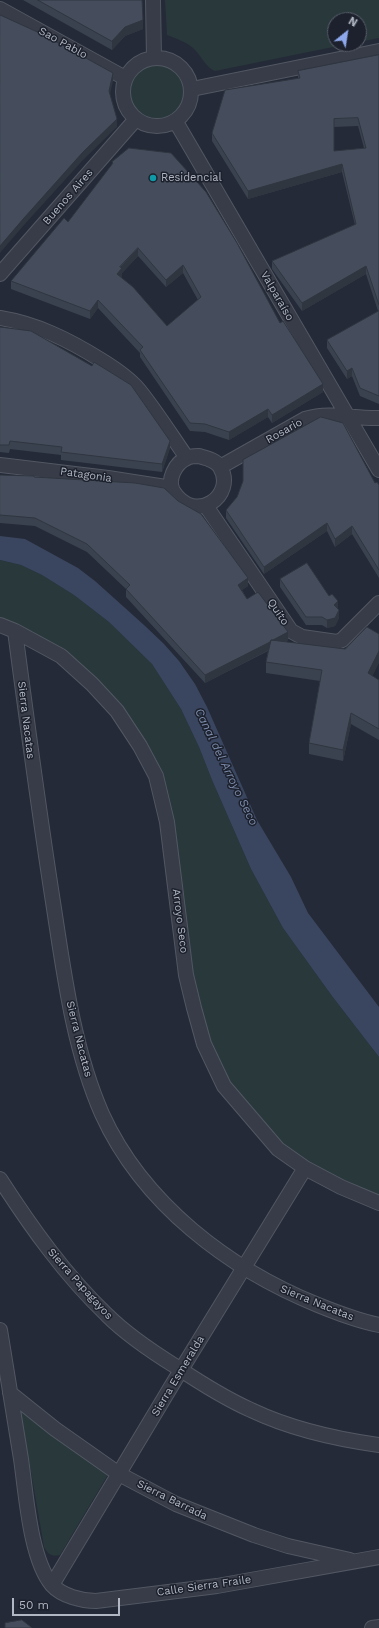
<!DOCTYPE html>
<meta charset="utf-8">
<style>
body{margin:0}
#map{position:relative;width:379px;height:1628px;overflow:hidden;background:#242a37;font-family:"Work Sans",sans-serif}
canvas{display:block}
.north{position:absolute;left:327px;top:12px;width:40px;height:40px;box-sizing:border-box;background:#1c212d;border:1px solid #585d69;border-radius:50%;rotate:30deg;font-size:11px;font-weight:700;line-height:16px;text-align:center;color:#b2b7c4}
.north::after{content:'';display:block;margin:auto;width:14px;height:18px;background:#8ea8ed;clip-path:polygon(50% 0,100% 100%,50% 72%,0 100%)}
.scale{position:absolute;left:12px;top:1598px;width:108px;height:18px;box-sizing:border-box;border:2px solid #b2b7c4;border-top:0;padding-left:5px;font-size:12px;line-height:14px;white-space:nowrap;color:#b2b7c4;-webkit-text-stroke:3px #1c212d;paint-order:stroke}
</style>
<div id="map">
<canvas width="379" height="1628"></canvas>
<div class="north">N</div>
<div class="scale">50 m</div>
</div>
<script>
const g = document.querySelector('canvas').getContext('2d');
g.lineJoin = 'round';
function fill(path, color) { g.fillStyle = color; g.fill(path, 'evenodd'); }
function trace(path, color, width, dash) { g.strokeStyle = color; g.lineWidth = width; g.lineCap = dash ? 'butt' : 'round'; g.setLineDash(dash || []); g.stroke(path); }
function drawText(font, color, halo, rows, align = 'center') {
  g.font = font + ' "Work Sans",sans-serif'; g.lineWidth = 3; g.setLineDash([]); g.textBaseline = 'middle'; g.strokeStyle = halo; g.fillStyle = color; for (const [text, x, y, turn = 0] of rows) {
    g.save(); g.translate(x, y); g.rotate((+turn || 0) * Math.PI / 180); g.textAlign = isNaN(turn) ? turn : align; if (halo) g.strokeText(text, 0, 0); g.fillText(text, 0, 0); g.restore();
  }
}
const green = new Path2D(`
 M165,0H379V38L359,42V20H335V44H348L215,71C205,67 201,55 193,48C186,42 175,38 167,35Z
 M123 92a34 34 0 1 1 68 0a34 34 0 1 1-68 0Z
 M0,560L21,565L42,575L74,595L109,622L152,664L181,709L199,747L212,780L251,869L283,928L332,996L379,1057V1203L305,1168L250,1117L204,1044L156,776L88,680L0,625Z
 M20,1408L109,1473L60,1555C51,1557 48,1554 44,1547Z`);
const water = new Path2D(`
 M0,536L25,539L78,568L95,581L144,625L164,644L179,661L195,684L207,707L257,820L291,877L308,913L379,1007V1057L332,996L283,928L251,869L212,780L199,747L181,709L152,664L109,622L74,595L42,575L21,565L0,560Z`);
const minor = new Path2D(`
 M153,0L154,58
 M0,9L125,78
 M123 92a34 34 0 1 1 68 0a34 34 0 1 1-68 0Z
 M192,89L379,51
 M176,122L379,470
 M0,274L136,119
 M0,318C37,324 69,340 101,360C114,368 129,378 139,390C156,411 171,435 187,458
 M199,456C206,458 216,460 220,467C237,495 195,526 173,491C167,480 175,463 187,458C190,456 195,456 199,456Z
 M0,465L108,478L172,488
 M220,467L305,419C331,411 353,419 379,418
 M206,506L291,631L302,637L337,642L342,640L379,603
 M0,625L15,631L61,656L92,684L117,711L140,746L156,776L167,822L186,975L194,1008L204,1044L224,1086L278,1149L305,1168L341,1187L379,1203
 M15,631C27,722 39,812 53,902C64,973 73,1048 102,1114C143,1204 229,1269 318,1305C338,1313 358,1321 379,1325
 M0,1179C31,1227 65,1275 107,1315C127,1335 151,1351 175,1366C199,1382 224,1398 251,1410C291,1429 335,1439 379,1445
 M0,1330C7,1373 14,1416 21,1459C26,1493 30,1559 52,1585C62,1596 82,1601 96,1601L217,1586L379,1557
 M10,1393L55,1429L119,1474L176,1504L254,1535L288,1546L350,1560
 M52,1585L181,1370L305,1168
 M372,1628L379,1627`);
const wall = new Path2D(`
 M23,0H142L143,29L125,36L112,50Z
 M379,55V404L360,396L352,376L347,379L327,348V340L378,311L366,274L302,311L272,269V261L355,225L342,172L248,199L212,141V133L298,78V71ZM358,126L364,148L334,151V127Z
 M112,162L280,323L323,392L272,423L268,417L229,440L205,432L190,431L140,357V353L98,308L90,319L11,289V281L68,222L112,165ZM138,256L166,287L183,273L198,300L167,326L121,277L122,276V273Z
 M0,327L170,448L162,472L61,460V455L10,449L9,453L0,452Z
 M0,475L34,477L248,586L242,590L247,599L288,640L286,642L372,676L379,680V740L351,724L343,761L309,754V743L320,681L266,673V662L268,651L205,683L126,597V589L87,552L35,526L0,523Z
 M375,483L379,485V578L352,534L335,547L327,531L264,574L226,518V510Z
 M280,579L329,596L338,609L339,618L335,626L327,628L322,625H306L280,587Z`);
const shadedWall = new Path2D(`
 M143,20V29L125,36L112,50V41L125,27Z
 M113,73V81L109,99V91Z
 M117,119V127L83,160L24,225L0,253V246L24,218L83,152Z
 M342,164V172L248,199V191Z
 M138,248V256L122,273V276L117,282V274L120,267Z
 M183,265V273L166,287V280Z
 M366,266V274L302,311V303Z
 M98,300V308L90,319V311Z
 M352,368V376L347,379V371Z
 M323,384V392L272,423V415Z
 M268,409V417L229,440V432Z
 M170,441V448L162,472V464Z
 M327,523V531L264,574V567Z
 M352,526V534L335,547V539Z
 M248,578V586L238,593V585Z
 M338,601V609L334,605Z
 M339,610V618L335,626L327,628V620Z
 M288,632V640L205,683V675Z
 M379,651V663L368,685V673Z
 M351,713V724L343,761V750Z`);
const building = new Path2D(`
 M38,0H142L143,20L125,27L112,41Z
 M0,15L44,35L113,73L109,91L117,119L83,152L24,218L0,246Z
 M379,55V305L366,266L302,303L272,261L356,224L342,164L248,191L212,133L225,90L300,78L298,71ZM358,118L366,148L334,151V119Z
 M129,148L171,153L206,192L237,243L280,323L283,321L323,384L272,415L268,409L229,432L205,424L190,423L140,350L143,347L98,300L90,311L11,281L64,218L68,222L113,163L112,162ZM138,248L166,280L183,265L201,297L167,326L133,287L117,274L122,268L120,267Z
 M379,311V396L360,388L352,368L347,371L327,340Z
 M0,327L31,331L92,366L94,362L131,385L170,441L162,464L61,452L62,447L10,441L9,445H0Z
 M321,417L343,423L375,483L377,482L379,485V570L352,526L335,539L327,523L264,567L226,510L237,497L243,481V460Z
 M0,475L34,476V477L135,483L164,488L178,501L201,514L248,578L238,585L247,599L258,592L288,632L273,640H271L270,642L205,675L126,589L130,585L87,544L35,518L0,515Z
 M307,563L329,596L332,594L338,601L334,605L339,610L335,618L327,620L322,617H306L280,579Z
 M367,627L379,634V651L368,673L379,680V729L351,713L343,750L309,743L322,670L266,662L271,640L345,649Z
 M22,1620L31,1627L32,1628H5V1623Z`);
const markers = [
 [153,178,4,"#0f9aa8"]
];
const streetNames = [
 ["Sao Pablo",63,43,29],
 ["Buenos Aires",68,197,-49],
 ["Valparaíso",277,296,60],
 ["Rosario",284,431,-29],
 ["Patagonia",86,475,8],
 ["Quito",278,612,56],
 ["Sierra Nacatas",26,720,83],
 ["Arroyo Seco",180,921,83],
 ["Sierra Nacatas",79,1039,76],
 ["Sierra Papagayos",80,1284,48],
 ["Sierra Nacatas",317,1303,22],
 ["Sierra Esmeralda",178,1376,-59],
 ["Sierra Barrada",172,1500,26],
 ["Calle Sierra Fraile",204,1586,-8]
];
const poiNames = [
 ["Residencial",161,178]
];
const waterNames = [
 ["Canal del Arroyo Seco",226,767,64]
];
fill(green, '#28383b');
fill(water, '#3a465f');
trace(minor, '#525763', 16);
trace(minor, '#373c48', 14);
fill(wall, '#3b424f');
fill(shadedWall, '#303640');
fill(building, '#454d5c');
trace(building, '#303640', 1);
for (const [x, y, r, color] of markers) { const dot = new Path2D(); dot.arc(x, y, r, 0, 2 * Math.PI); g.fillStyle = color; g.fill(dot); trace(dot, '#1c212d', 1.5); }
drawText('11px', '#b2b7c4', '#1c212d', streetNames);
drawText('11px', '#b2b7c4', '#1c212d', poiNames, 'left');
drawText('italic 12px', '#7c8baa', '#1c212d', waterNames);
</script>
